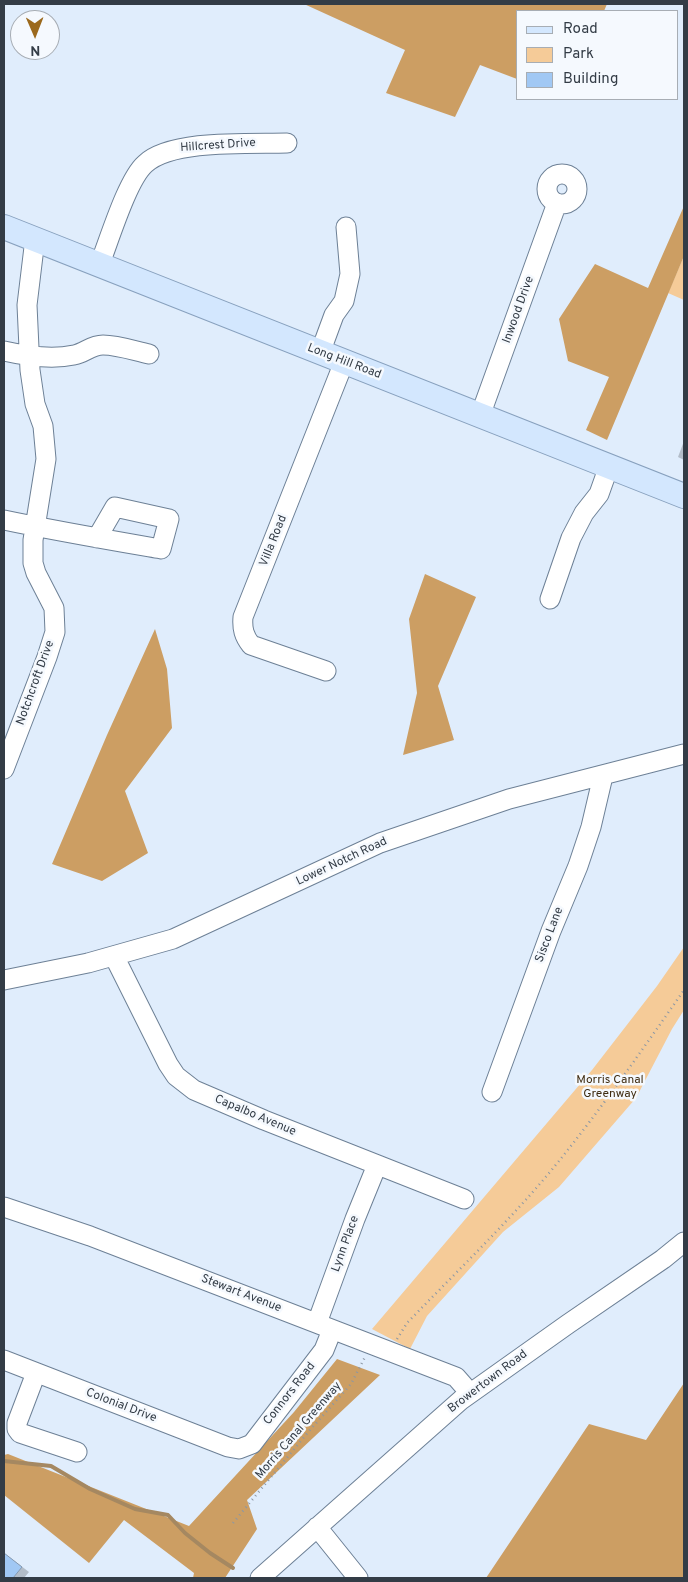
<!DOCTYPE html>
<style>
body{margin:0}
#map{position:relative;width:688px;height:1582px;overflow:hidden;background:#e0edfc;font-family:Overpass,sans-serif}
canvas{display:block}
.frame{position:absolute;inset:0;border:5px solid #333c46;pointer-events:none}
.legend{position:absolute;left:516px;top:10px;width:162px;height:90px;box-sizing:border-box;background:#f5f9fe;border:1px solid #a7adb4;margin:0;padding:6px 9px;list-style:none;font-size:15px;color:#333c46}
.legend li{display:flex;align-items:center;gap:10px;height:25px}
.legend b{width:25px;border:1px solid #a7adb4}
.north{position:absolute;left:10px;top:10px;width:50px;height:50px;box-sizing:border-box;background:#f5f9fe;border:1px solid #a7adb4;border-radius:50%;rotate:179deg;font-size:14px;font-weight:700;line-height:20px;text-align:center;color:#333c46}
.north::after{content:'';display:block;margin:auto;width:18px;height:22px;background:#9b691d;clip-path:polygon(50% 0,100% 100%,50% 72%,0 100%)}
</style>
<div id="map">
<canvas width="688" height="1582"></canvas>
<div class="frame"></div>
<ul class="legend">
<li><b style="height:6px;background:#d3e7fe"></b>Road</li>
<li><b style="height:14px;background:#f5cb98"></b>Park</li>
<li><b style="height:14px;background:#a1c8f4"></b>Building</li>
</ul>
<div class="north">N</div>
</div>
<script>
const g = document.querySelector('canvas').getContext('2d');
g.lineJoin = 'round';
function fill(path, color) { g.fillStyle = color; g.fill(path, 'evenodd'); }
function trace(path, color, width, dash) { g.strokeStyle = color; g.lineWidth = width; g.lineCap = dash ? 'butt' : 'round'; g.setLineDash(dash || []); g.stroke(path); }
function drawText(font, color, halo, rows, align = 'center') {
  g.font = font + ' Overpass,sans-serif'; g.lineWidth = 5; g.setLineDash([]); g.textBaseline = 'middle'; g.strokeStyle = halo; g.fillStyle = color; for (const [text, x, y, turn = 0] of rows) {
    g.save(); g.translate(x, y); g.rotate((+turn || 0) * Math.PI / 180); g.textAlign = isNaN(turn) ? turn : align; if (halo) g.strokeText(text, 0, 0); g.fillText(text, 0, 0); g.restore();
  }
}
const green = new Path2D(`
 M684,256V300L668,293Z
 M684,947V1010L672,1029L636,1098L559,1187L503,1232L427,1316L410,1349L372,1329L592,1070L657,986Z`);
const forest = new Path2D(`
 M304,4H607L604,11H517V79L480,65L455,117L386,93L405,50Z
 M684,206V256L607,440L586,430L609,377L568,361L559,319L595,264L648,288Z
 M425,574L476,597L438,686L454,740L403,755L417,693L409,619Z
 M155,629L167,669L172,728L125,791L148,853L102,881L52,864L107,735Z
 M337,1359L380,1375L247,1500L257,1529L225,1578H193L194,1573L124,1520L89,1563L4,1495V1455L8,1454L189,1526L294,1412Z
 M684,1383V1578H486L589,1424L646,1440Z`);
const shadow = new Path2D(`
 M684,441V460L678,457Z
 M4,1553L29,1572L24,1578H4Z`);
const stream = new Path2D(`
 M4,1461L51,1466L90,1489L135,1509L168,1515L185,1533L210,1553L233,1568`);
const building = new Path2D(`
 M4,1553L22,1567L13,1578H4Z`);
const path = new Path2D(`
 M397,1339L407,1323C460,1268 516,1215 563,1156C606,1102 645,1046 684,990
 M233,1523L309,1431L351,1384L365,1357`);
const minor = new Path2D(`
 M547 189a15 15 0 1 1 30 0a15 15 0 1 1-30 0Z
 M99,266C109,241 127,180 145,164C171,139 251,144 287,143
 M4,351C26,356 51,360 74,355C85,353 91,345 103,345C118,345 135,351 149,354
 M320,353L334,315L344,301L350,274L346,227
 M480,416L557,203
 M4,520C56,531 109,540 161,549L169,519L115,507L97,538
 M550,599L571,538L584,513L599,494L609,466
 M326,671L251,645C244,636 242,629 243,617L344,362
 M4,769L47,657L55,632L54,608L36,573L33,563V540L46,459L43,426L35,404L30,370L27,305L35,239
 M114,956L168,1064L176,1076L194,1090L264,1120L464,1199
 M4,980L88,963L173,939L380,843L509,799L684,754
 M492,1092L551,931L578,866L591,827L603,776
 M4,1207L90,1236L456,1377L470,1393
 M317,1323L355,1219L377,1165
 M4,1360L228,1447L239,1449L252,1444L324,1350L332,1330
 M36,1373L17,1423V1429L20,1433L77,1452
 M317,1527L358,1578
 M260,1578L461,1400L568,1324L663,1259L684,1242`);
const major = new Path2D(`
 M4,227L684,496`);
const streetNames = [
 ["Hillcrest Drive",218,146,-4],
 ["Inwood Drive",519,310,-70],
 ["Long Hill Road",344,362,21],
 ["Villa Road",274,541,-68],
 ["Notchcroft Drive",36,683,-70],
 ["Lower Notch Road",342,862,-25],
 ["Sisco Lane",550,935,-69],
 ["Capalbo Avenue",255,1116,23],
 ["Lynn Place",346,1244,-70],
 ["Stewart Avenue",241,1294,21],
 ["Browertown Road",488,1382,-37],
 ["Connors Road",290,1394,-52],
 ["Colonial Drive",121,1406,21],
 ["Morris Canal Greenway",299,1431,-49]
];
const parkNames = [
 ["Morris Canal",610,1081],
 ["Greenway",610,1095]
];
fill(green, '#f5cb98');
fill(forest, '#cc9e63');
fill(shadow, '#0003');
trace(stream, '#a58861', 4);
fill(building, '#a1c8f4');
trace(building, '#8599b0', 1);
trace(minor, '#6d8096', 21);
trace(major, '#88a1be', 26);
trace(path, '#8c97a4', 2.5, [1, 4]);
trace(minor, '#fff', 19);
trace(major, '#d3e7fe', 24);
drawText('12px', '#333c46', '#f5f9fe', streetNames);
drawText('12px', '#3f2c11', '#f5f9fe', parkNames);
</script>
